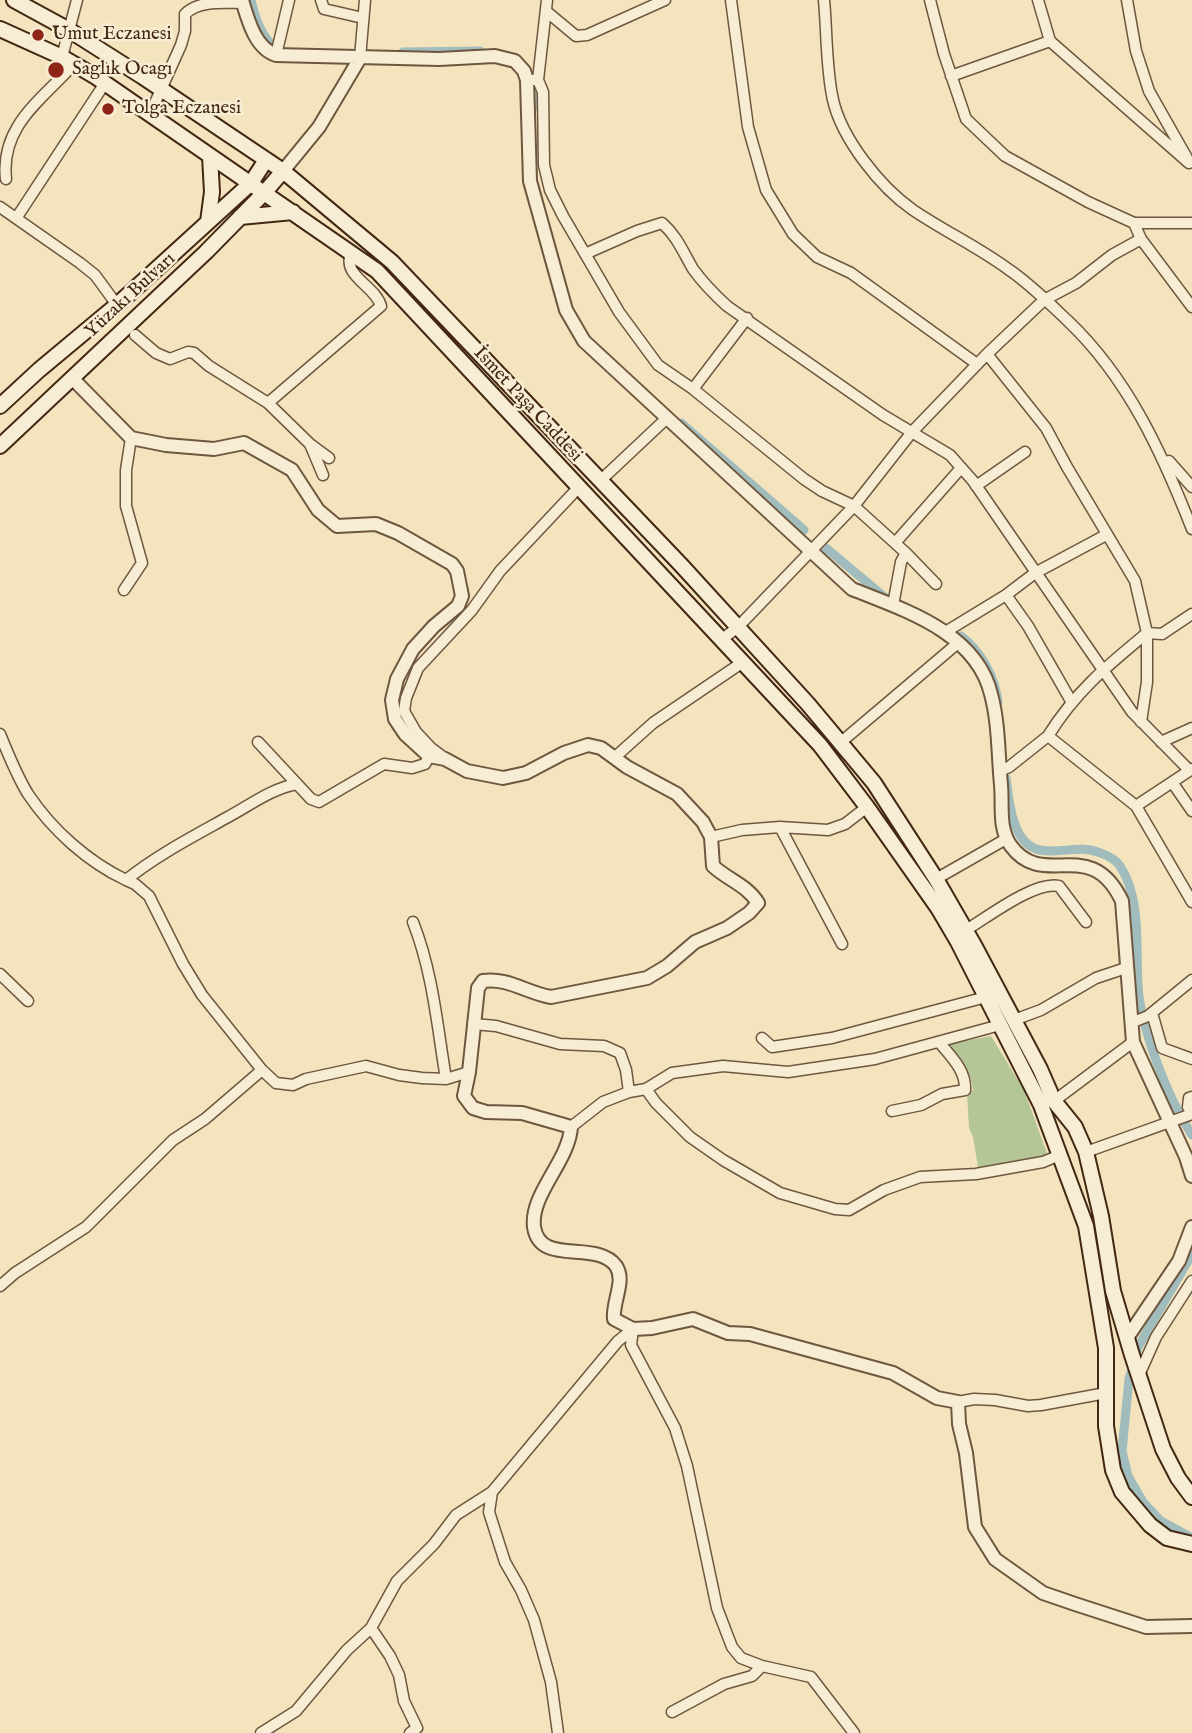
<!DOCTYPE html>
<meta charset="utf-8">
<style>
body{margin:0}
canvas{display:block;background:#f3e4bd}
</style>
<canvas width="1192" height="1733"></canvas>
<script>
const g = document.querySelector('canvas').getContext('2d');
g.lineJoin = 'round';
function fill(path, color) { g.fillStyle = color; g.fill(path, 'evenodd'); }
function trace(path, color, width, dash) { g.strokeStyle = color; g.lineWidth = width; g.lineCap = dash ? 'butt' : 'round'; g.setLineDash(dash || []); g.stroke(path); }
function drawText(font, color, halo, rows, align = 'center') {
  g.font = font + ' "IM FELL English",serif'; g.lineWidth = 5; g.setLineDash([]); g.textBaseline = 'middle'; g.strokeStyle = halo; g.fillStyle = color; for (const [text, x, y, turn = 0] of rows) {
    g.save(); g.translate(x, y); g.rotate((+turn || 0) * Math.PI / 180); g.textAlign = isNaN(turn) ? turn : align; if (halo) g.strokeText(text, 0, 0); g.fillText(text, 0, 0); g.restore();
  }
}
const green = new Path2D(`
 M991,1036L1024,1090L1048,1156L1027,1162L978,1167L973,1137L969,1128L967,1093L973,1090C971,1071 960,1060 950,1044Z`);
const canal = new Path2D(`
 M251,0C255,17 259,30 270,43
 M403,52L480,51
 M533,108L534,90
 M681,423L804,530
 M820,543L888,600
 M961,636C981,651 995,677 998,702
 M1006,778C1009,801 1012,845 1040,850C1060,854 1079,845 1098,852C1107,855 1115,859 1120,866C1144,903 1134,954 1139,997C1145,1038 1169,1100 1192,1135
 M1192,1254L1138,1347L1129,1379L1122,1451L1128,1476L1143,1502L1161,1521L1192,1538`);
const minor = new Path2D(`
 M321,0L324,9L363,18
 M731,0L748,127L766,190L793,234L817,257L851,273L977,364
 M824,0C827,32 826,69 833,100C842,139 880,187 913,210C944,231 978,247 1008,269C1029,283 1049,303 1068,321C1128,378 1162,453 1192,529
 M930,0L944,54L966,119L1005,156L1088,202L1134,223H1192
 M1038,0L1050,41L1189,163
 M1127,0L1136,51L1149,91L1187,158
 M546,11L576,36L587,35L665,0
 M276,55L289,0
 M62,57L77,0
 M360,58L365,0
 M951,76L1050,41
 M527,80H538L543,92L544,165L550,190L563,216L619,312L658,365L693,389L804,479L822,491L854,506L906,553L936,584
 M538,80L547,0
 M150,114L181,45L185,31V14C199,0 224,3 243,3
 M6,179C0,125 43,99 74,64
 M0,207L80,263L95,275L117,305
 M17,217L105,83
 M1134,223L1141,239L1192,307
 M585,254L637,231L662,223C677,236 683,252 693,269C703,283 715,295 727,306L883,415L950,455L973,481L1132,712L1189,770
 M135,335L156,353L170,359L188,352L194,353L209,366L268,403
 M987,354L1046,428L1067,467L1135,581L1147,633V682L1141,722
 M693,389L747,318
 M310,444L329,458
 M1169,461L1192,487
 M323,475L310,444L268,403L381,306C375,285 342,277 351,253
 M600,481L667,418
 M976,486L1025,452
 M895,543L961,468
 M124,590L142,563L126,506V470L131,438
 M1006,595L1028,626L1071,701
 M893,605L901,562L906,553
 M947,631L1006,595L1035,573L1106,535
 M722,639L737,628L854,506L912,432L987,354L1044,300L1076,283L1112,255L1141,239
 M0,734C8,754 17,776 28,794C52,830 88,862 126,880C157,855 194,836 228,817C250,805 273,788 297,784
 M1048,736C1076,691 1107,666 1147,633L1162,634L1192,614
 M258,742L311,799L319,802L384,764L412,768L425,764L429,756
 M1161,742L1192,728
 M840,743L958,643
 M443,757L431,748L416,732L404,711L406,698L418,668L472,610L500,571L579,487
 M614,758L653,723L743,662
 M999,771L1009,767L1048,736L1136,806L1192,902
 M1172,782L1192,811
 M1136,806L1192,769
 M780,827L842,944
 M711,837L742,830L780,827L828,830L845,824L867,807
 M936,879L1006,839
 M126,880L135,884L149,896L183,964L202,995L262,1070
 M413,922C433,973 437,1025 446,1079
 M966,930C988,917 1034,881 1059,886L1086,922
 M0,974L28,1001
 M1152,1013L1162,1048L1192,1059
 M1014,1020L1041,1010L1096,978L1126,968
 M1131,1023L1148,1016L1192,980
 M473,1024L496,1026L560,1044L604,1046L620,1053L626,1070L629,1092
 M762,1038L772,1047L832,1038L986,997
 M646,1089L656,1103L690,1137L723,1160L780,1193L835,1209L849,1210L884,1190L920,1177L976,1174L1043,1162L1060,1155
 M1054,1101L1133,1042
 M892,1111L921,1105L942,1094L965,1090C966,1070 951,1057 939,1042
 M571,1127L603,1102L629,1092L646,1089L672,1073L723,1066L788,1072L875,1059L1000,1025
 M1086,1152L1192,1114L1188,1107L1189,1098L1192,1097
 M0,1286L15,1273L86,1227L173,1140L205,1119L262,1070L276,1083L293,1085L306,1079L366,1066L399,1075L422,1078L446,1079L469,1072
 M633,1329L631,1345L675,1428L687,1466L717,1608L732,1647L741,1658L762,1666L811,1677L854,1733
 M1139,1375L1156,1337L1192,1281
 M958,1402L974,1399L995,1400L1028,1406L1041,1405L1106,1393
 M371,1628L390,1656L399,1675L404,1701L417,1728L410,1733
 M672,1712L724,1684L752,1676L762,1666
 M261,1733L296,1711L347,1650L371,1628L397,1581L434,1544L456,1515L492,1492
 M558,1733L551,1682L534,1620L521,1590L505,1562L489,1512L492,1492L618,1341L633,1329`);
const tertiary = new Path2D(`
 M242,0C248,20 255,48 276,55L439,59L495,56L515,61L524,71L527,80L530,181L566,310L584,341L852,589C904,610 976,632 991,694C999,724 998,754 1001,785C1003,806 998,828 1011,846C1044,891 1090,834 1122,901L1133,1042L1186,1157L1192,1176
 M283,171L319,127L360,58
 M72,378L131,438L166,445L214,449L244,443L292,470L318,510L337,526L376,524L398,533L452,564L457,571L462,596L458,606L434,626L413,649L397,679L392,700L395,719L405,734L429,756L445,759L467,771L503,778L526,773L564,753L588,745L601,748L627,767L677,794L703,822L711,837L713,866C728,880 747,885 758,903L749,913L727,928L695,942L667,966L647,978L551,997C527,993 507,977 483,981L478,988L469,1072L464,1096L473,1108L486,1112L522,1113L571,1127C569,1161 530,1194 534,1227C540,1267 596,1239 616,1266C626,1281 612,1302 614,1319L633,1329L652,1328L693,1319L728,1333L750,1334L893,1373L937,1398L958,1402L959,1424L966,1453L975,1527L995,1559L1043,1593L1075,1604L1146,1627L1192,1626
 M1127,1338L1179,1261L1192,1227`);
const secondary = new Path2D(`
 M14,0L69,30L143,77L283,171L392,262L682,566L808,704L874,783L936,879L974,945L1040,1069L1054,1101L1075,1127L1086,1152L1101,1216L1113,1291L1132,1355L1163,1449L1178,1478L1192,1497
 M0,29L62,57L96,77L377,271L820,745L867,807L938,908L958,942L1041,1105L1086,1226L1106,1348V1426L1113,1470L1122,1492L1150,1525L1167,1538L1192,1544
 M240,217L293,212
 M208,222L212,192L210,156
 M0,406L39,370L117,305L251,183L266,160
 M0,446L206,252L265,192L283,171`);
const markers = [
 [38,35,7,"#8f2418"],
 [56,70,9,"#8f2418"],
 [108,109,7,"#8f2418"]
];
const poiNames = [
 ["Umut Eczanesi",52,35],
 ["Saglık Ocagı",72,70],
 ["Tolga Eczanesi",122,109]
];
const streetNames = [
 ["Yüzakı Bulvarı",131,296,-43],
 ["İsmet Paşa Caddesi",527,405,47]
];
fill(green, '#b4c596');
trace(canal, '#a0bcbc', 9);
trace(minor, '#6f563e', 13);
trace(tertiary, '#6f563e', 16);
trace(secondary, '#432713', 18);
trace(minor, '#f7edd4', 10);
trace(tertiary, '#f7edd4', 12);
trace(secondary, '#f7edd4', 14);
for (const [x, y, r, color] of markers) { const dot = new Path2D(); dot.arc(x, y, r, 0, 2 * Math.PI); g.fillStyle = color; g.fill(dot); trace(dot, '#f7edd4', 2.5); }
drawText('19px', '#432713', '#f7edd4', poiNames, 'left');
drawText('19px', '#432713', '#f7edd4', streetNames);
</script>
